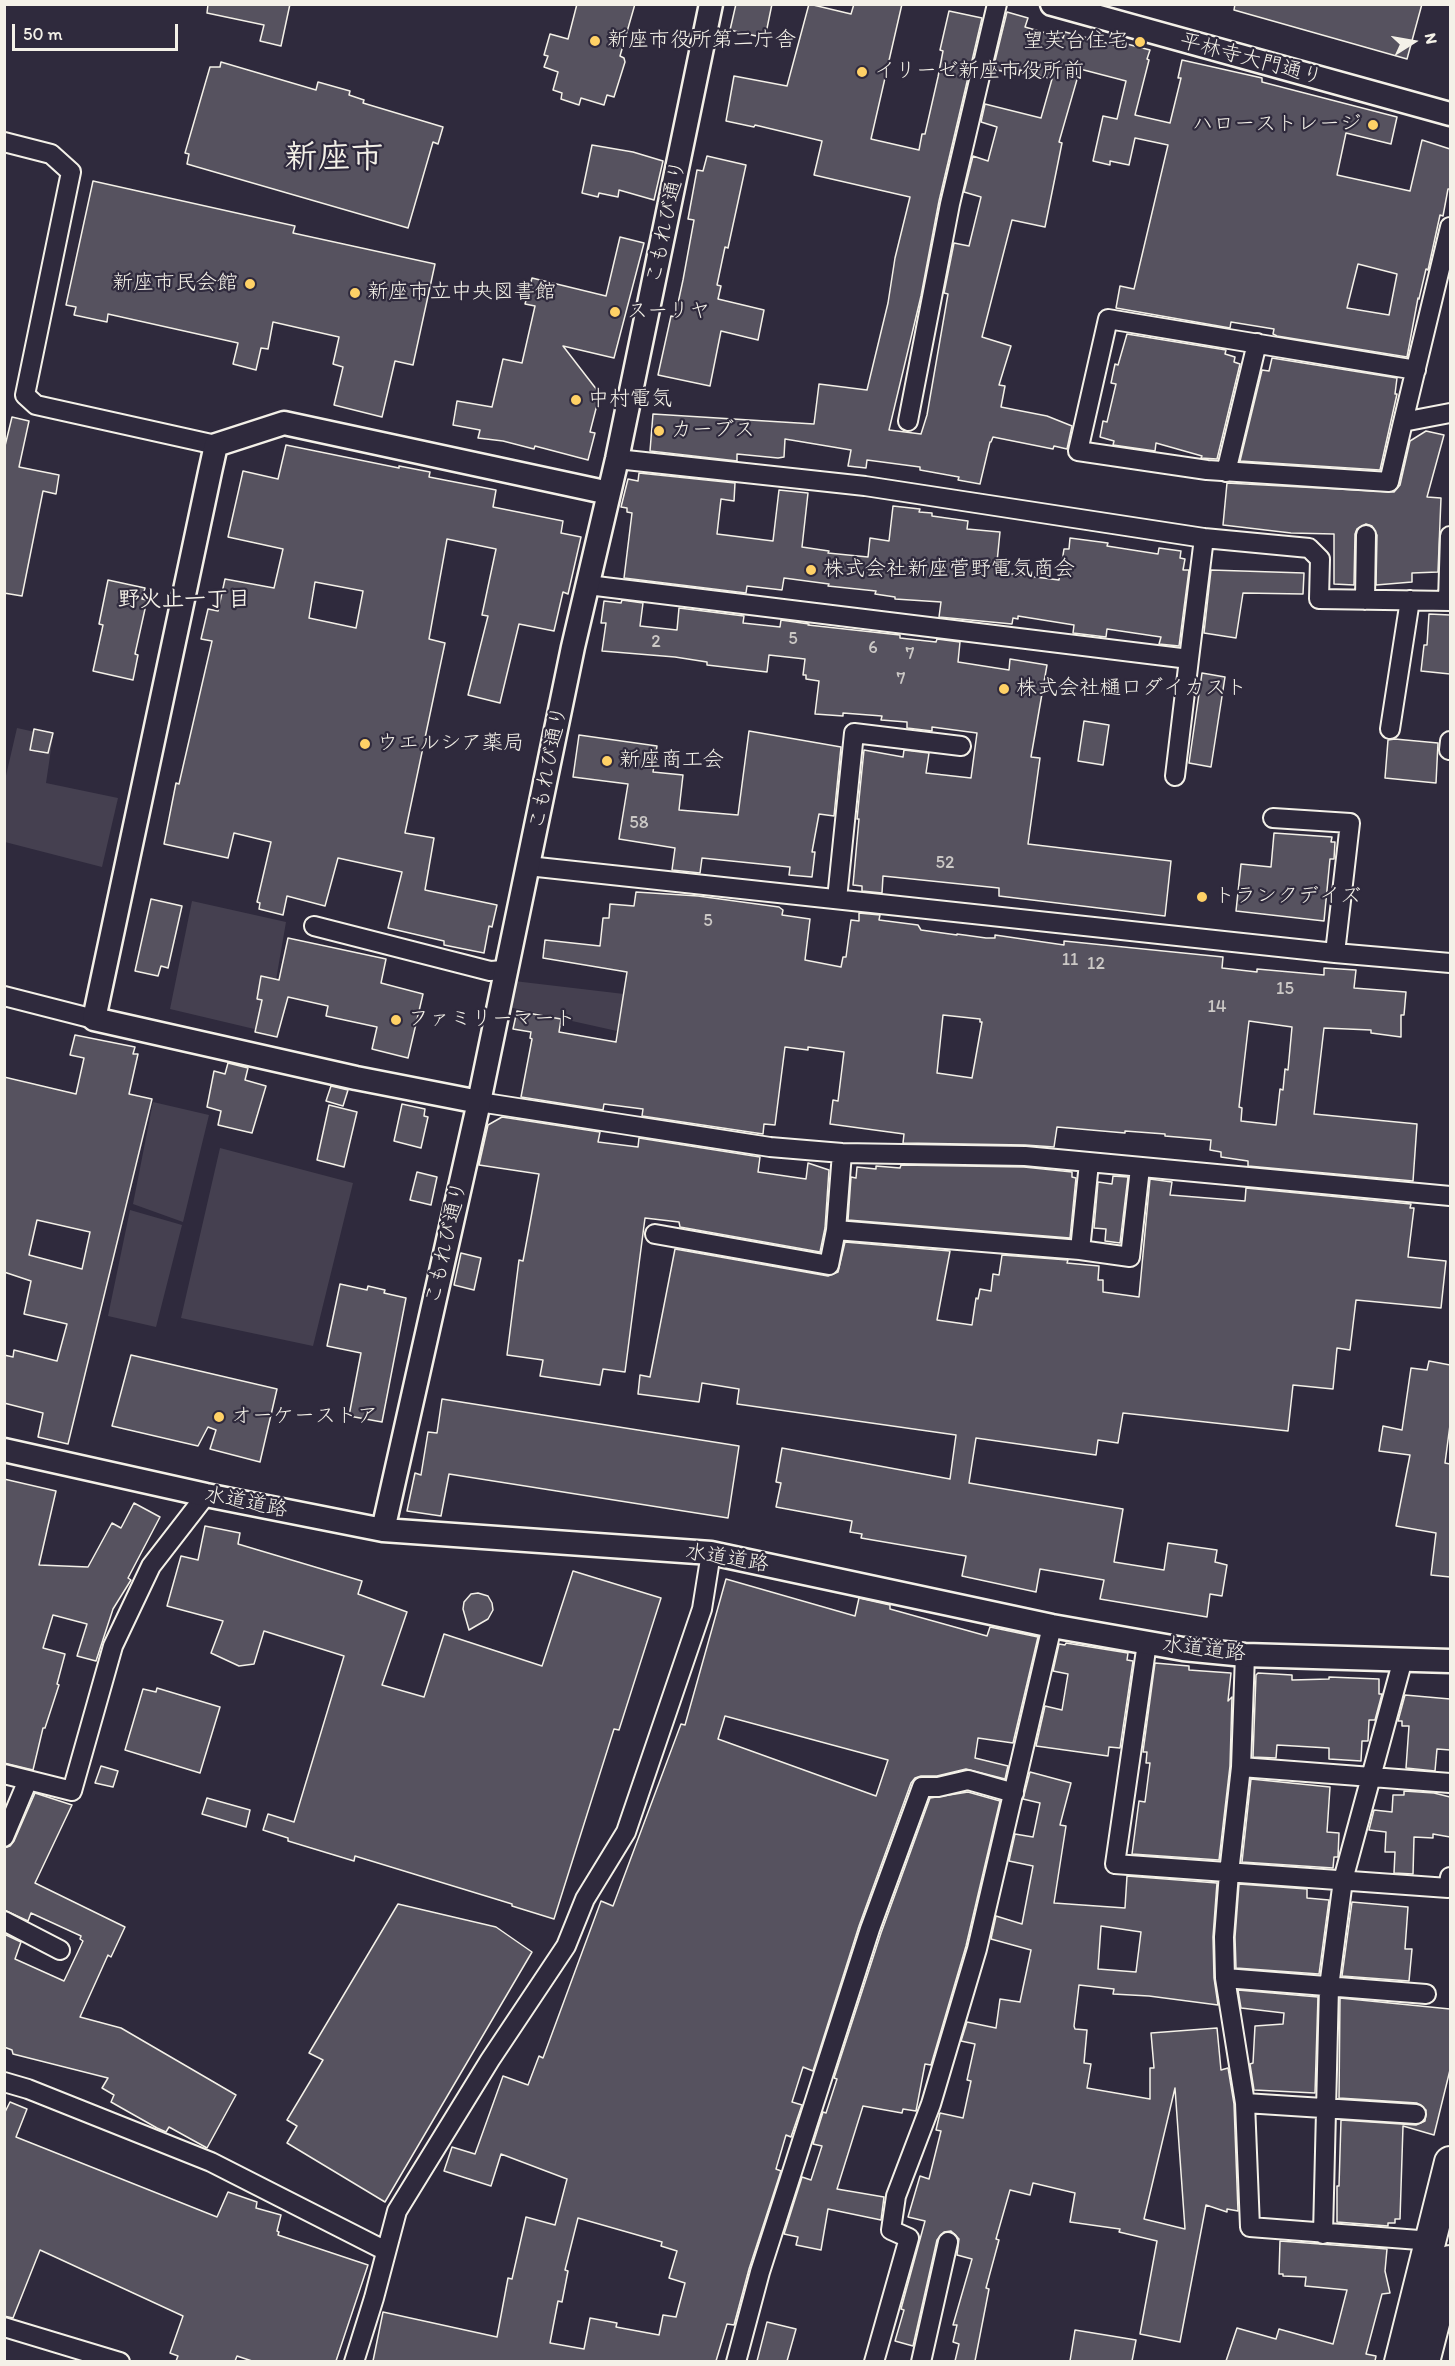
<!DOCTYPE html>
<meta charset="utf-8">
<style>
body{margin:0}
#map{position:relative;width:1455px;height:2366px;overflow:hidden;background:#2f2a3d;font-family:Itim,sans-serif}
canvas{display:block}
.frame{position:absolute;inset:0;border:6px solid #f4f1e8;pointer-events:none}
.north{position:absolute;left:1383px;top:12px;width:60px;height:60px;-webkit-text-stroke:4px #2f2a3d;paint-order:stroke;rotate:79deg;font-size:16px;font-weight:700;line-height:24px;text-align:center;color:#f4f1e8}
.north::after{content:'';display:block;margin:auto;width:21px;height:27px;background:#f4f1e8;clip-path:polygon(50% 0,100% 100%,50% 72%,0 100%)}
.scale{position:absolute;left:12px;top:24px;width:166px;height:27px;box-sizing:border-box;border:3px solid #f4f1e8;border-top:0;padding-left:8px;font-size:18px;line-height:21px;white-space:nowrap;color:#f4f1e8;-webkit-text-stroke:4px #2f2a3d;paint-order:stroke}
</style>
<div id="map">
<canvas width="1455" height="2366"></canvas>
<div class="frame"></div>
<div class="north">N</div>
<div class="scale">50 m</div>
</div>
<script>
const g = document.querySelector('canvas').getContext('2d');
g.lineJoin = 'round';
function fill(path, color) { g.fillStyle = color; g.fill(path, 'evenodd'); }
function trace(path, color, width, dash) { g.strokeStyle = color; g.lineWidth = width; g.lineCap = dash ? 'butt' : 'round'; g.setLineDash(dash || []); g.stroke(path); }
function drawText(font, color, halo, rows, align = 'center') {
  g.font = font + ' Itim,"Klee One",sans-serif'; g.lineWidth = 4.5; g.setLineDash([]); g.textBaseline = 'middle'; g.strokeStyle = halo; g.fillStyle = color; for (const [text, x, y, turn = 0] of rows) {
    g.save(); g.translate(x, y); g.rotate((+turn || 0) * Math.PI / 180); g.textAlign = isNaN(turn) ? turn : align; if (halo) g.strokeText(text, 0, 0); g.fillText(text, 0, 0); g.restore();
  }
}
const green = new Path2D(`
 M17,728L53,736L46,783L118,798L102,867L5,842V780Z
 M192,901L286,922L267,1032L170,1009Z
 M514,981L624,994L617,1031L509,1007Z
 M153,1102L209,1115L183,1222L133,1204Z
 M220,1148L353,1183L313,1346L181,1318Z
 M130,1210L182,1225L156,1327L108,1316Z`);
const building = new Path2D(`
 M208,4H290L281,46L260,41L264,25L207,13Z
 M577,4H635L620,56L624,58L625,62L614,97L607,95L604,105L581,98L579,105L561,99L562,93L553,90L558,72L544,67L548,56L544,55L550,34L568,39Z
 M736,4H772L765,38L730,30Z
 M809,4L851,14L854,4H902L871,139L919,150L922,134H925L938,77L943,51L940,50L949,11L982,18L939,201L921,296L889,430L921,434L927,415L948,294L944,293L954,243L969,246L981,197L964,192L973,156L988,161L997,127L981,122L985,104L1041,118L1052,79L1020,70L1019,75L993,69L1007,12L1028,18L1025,27L1063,38L1065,32L1122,47L1123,43L1150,50L1147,59L1149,60L1135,115L1170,123L1181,78H1178L1182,60L1262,78V82L1397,117L1391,144L1346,133L1337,175L1410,191L1422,140L1450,149V189H1448L1443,216L1440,215L1428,270L1426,269L1419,299L1418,298L1407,357L1277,336L1273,334L1274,329L1231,322L1230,328L1116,308L1120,286L1134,289L1168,145L1135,138L1129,165L1110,161V165L1093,161L1103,116L1117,119L1126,81L1080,69L1059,142L1062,143L1045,227L1012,220L982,337L1011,346L999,385L1005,386L1001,407L1047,416L1072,426L1067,449L1054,446L1053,449L993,437L991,442H990L980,484L958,480L959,477L920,470V467L867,460L866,468L848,466L851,450L785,439L784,457L778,458L737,454V461L650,451L653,414L814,424L819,384L867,390L888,303L895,258L910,197L814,175L822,141L755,125L754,127L726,121L734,76L787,86ZM1358,264L1397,274L1389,315L1347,308Z
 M1235,4H1422L1407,59L1234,10Z
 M221,62L316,90L318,82L350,91L349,95L364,100L363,103L443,127L438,144L433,142L408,228L187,164L189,154L185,153L210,67H220Z
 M592,145L633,152L663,161L654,200L619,190L618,197L599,193L598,197L582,193Z
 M707,156L746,165L728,248L725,247L717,285L721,286L718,299L764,310L758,340L721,331L710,386L658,375L671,316L675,317L683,280L694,220L688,219L697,170L703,171Z
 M93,181L295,226L293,233L435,264L413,365L395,361L382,417L334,405L343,367L333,364L339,337L273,322L268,349L261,348L256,370L233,364L238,343L108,314L107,322L74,315L76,307L66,305Z
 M620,237L644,243L614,358L563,346L597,390L599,397L590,432L595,433L588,460L535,446L534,449L503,441L478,438L480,430L453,425L457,401L492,407L503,359L522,363L535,306L525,304L532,278L606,296Z
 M1127,334L1226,350L1225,354L1235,357L1234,362L1240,364L1217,459L1201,458L1202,456L1156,443L1155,451L1113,445L1114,441L1100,437L1103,421L1107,422L1116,384L1111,383L1115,364L1118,365Z
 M1272,358L1397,378L1395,394H1397L1380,470L1240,461L1262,370L1269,371Z
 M12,417L29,421L19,467L59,475L56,494L43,491L22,596L4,593V450Z
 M1426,431L1444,435L1427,497L1441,498L1438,572L1412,573V582L1376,585L1377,535L1372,526L1366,524L1357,529L1355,534L1354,585L1334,584V534L1291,533L1223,525L1227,483L1394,492L1400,485L1410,441Z
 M286,445L399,468V466L430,472L429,477L496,490L493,507L563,521L561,533L581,537L568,594L563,592L554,631L519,624L500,703L468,695L488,616L482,615L496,549L447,539L429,639L445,643L405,833L434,838L425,890L497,905L492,927L489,926L484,953L444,945V941L388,928L402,872L338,858L325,906L287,896L283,915L259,909L260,903L257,902L271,842L234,833L228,858L164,844L176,783L179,784L212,641L201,639L208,609L218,611L225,579L274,588L283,549L228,537L243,471L278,479ZM315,582L363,591L356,628L309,618Z
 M639,473L735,483L734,501L721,499L717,534L773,541L779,490L808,493L802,547L829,551L828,553L868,557L870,538L889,541L893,506L920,509L919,512L932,513V516L968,521L967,529L1000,532L996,572L1059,580L1064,549H1069L1070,538L1108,543L1107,546L1158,554L1159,548L1181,551L1180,558L1185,559L1183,570H1189L1179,646L1159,644L1161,637L1107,629L1106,637L1073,633L1074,625L1018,616V619L1013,618L1012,624L939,617L941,602L895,599V597L875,594L876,591L828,586L829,584L784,578L782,590L747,586L746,593L624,578L632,513L627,512V508L621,507L628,479L638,481Z
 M1211,570L1304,573L1303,594L1243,593L1236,638L1204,633Z
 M108,580L145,588L142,599L147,600L135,654L138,655L133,680L93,671L103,625L99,624Z
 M622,600L643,603L640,626L677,630L679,608L744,616L743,623L780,627L781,620L809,624L808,625L900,635V638L936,642L937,639L960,642L958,662L1009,670L1010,659L1047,665L1031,757L1040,758L1028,844L1171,861L1165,916L999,896V888L883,876L882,893L862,891V886L853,885L859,819H857L864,750L903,757L904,750L929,753L926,773L971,778L977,733L932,727V731L907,728V722L881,720L882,716L843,713V716L815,714L819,681L806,679V675H803L805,659L769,655L767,672L707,665V662L675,657L602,651L606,623H601L604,601L621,603Z
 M1429,614L1450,615V674L1421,671L1424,645H1427Z
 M1202,673L1225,677L1211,767L1189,763Z
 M1084,721L1109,725L1103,765L1078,761Z
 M34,729L53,733L48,753L30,750Z
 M749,731L841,747L834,816L819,814L812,852H815L812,877L789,875L790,867L702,858L700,873L672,870L675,848L619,839L628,784L573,777L579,735L657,746L653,772L683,775L679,810L738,815Z
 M1395,739L1438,743L1436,783L1385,778L1388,740Z
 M1274,833L1332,837L1331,842H1335L1334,859H1330L1324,921L1236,911L1241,864L1271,867Z
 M636,892L698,896L779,907L783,910L782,915L810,919L805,960L841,967L843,957H846L851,920L859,921V913L880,915L879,920L918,925L921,930L957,935V934L986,938H995V935L1064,945V941L1223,957L1222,968L1257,972V969L1324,975V968L1356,970L1354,988L1406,992L1404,1015H1401V1037L1371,1033V1030L1324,1028L1314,1114L1417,1124L1413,1181L1248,1166V1161L1221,1157V1152L1210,1150L1211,1140L1165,1136V1134L1125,1131V1133L1057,1127L1054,1147L1025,1145L903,1143L904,1134L830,1124L833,1100L838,1101L844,1052L808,1047V1050L785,1047L775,1125L764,1124L763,1134L642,1116L643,1109L604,1104L603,1110L521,1097L532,1039L530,1038L531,1032L513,1029L517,1011L561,1019L559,1032L616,1042L627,972L543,958L545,940L600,946L603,918H609L610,904L634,906ZM943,1015L980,1019V1022H982L972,1078L937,1073ZM1249,1021L1292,1027L1288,1070L1285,1069L1283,1090L1280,1089L1276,1125L1241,1121L1242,1108L1239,1107Z
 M151,899L182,906L168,968L161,966L158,976L135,971Z
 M288,938L386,959L381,983L423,994L408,1058L372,1049L377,1027L326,1016L328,1006L288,997L277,1037L255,1032L262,1000L257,999L261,976L279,980Z
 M75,1035L135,1047L133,1054H138L129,1094L152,1099L68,1444L38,1437L43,1413L4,1403V1355L13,1357L14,1350L57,1361L67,1324L24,1314L31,1281L4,1272V1077L76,1094L84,1058L70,1055ZM37,1220L90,1232L82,1269L29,1255Z
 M228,1063L248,1068L245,1080L266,1086L252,1133L218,1125L221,1111L207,1107L214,1071L225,1074Z
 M331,1086L348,1090L343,1106L326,1101Z
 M402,1104L425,1109L424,1116L428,1117L421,1148L394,1141Z
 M329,1105L357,1112L344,1167L317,1160Z
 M502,1117L600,1132L598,1142L638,1147L639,1138L760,1157L758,1172L806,1179L808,1163L829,1170L825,1228L820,1252L680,1227L679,1222L645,1218L625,1372L603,1369L600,1385L540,1376L543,1360L507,1355L519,1260L523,1261L539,1174L479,1165L488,1125Z
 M901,1165L1024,1167L1072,1172V1177L1076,1178L1070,1238L848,1220L851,1177L856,1178L857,1167L876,1169V1166L900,1168Z
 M417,1172L437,1177L431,1205L410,1200Z
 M1113,1176L1128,1177L1120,1243L1105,1241L1106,1229L1094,1228L1098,1182L1112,1184Z
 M1150,1179L1172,1182L1170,1195L1245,1201L1246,1188L1411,1204L1410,1208H1414L1408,1257L1446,1261L1441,1308L1356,1300L1350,1350L1337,1348L1333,1389L1293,1385L1288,1431L1123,1413L1118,1443L1098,1440L1096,1455L976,1438L969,1483L1123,1509L1114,1562L1164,1570L1168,1543L1217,1550L1215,1562L1227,1565L1222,1596L1210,1594L1207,1617L1100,1599L1104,1580L1040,1569L1036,1592L962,1576L966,1556L861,1538L862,1534L850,1532L852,1521L776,1507L781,1483L776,1482L782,1448L950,1479L956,1435L737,1404L739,1389L702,1383L699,1402L638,1394L640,1375L650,1377L675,1249L828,1276L838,1272L845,1242L950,1251L937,1320L972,1325L976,1298L978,1299L980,1289L991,1291L993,1274L999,1275L1002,1255L1068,1260L1067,1263L1099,1266L1098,1280H1103V1292L1139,1297Z
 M461,1253L481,1258L474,1290L454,1285Z
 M340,1284L367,1290L368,1286L385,1290L384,1293L406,1298L382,1422L349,1416L361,1353L327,1346Z
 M131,1355L277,1389L260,1462L210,1449L216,1430L208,1427L198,1446L112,1426Z
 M1429,1361L1450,1365V1425L1445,1463L1450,1464V1577L1431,1575L1436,1533L1396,1526L1410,1455L1379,1451L1383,1426L1402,1430L1411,1368L1427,1370Z
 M442,1399L739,1446L728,1518L449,1474L441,1516L407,1511L415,1473L421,1475L428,1432L437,1433Z
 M4,1479L56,1491L39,1565L88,1567L112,1523L121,1528L134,1503L160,1517L128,1578L131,1580L113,1609L96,1661L77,1656L87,1624L53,1615L43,1648L65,1654L57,1684L59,1685L45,1728H43L33,1770L4,1763Z
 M205,1526L240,1533L238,1544L362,1581L358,1594L407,1612L382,1685L424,1697L444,1634L542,1666L573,1571L661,1598L619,1730L614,1729L554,1919L512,1906V1904L355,1856L354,1861L288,1841V1838L263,1830L268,1814L294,1822L344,1656L264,1631L254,1664L239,1666L211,1653L223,1621L167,1606L181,1556L198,1560Z
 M726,1579L855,1616L859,1598L890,1605V1609L987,1636L990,1627L1038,1637L1013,1743L978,1738L975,1758L1008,1766L1005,1779L966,1769L937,1776H921L915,1778L911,1783L859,1926L813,2071L803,2067L792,2102L802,2105L791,2137L786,2135L776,2169L781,2171L749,2269L734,2325L727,2324L716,2361H373L383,2312L497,2337L508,2278L512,2279L526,2217L555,2225L567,2179L501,2154L491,2186L444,2171L452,2147L475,2154L503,2076L528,2085L539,2056L543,2058L601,1901L613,1906L681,1724L685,1725ZM725,1716L888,1760L876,1796L718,1739ZM578,2218L662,2242L661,2246L677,2251L669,2278L685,2283L676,2317L663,2315L659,2335L616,2327L617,2323L590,2318L584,2349L550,2343L558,2301L562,2302L568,2271L565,2270Z
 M478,1593L488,1596L492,1603L493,1610L488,1619L469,1630L463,1609L464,1602L471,1594Z
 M1066,1643L1128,1653L1127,1660L1133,1661L1120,1748L1109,1747L1108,1756L1036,1746L1045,1706L1062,1710L1068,1674L1053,1671L1059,1644L1065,1645Z
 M1155,1663L1189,1666V1670L1231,1673L1228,1701L1232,1697L1230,1766L1219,1860L1132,1854L1139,1801L1145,1802L1150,1763H1146L1147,1752H1143Z
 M1258,1673L1292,1675V1680L1329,1679V1677L1379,1679V1694H1382L1375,1720H1369L1368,1741H1362L1361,1761L1329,1759V1748L1277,1745L1276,1758L1253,1757L1256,1675Z
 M157,1688L220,1707L200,1773L125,1750L143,1689L156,1692Z
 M1405,1695L1450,1699V1750L1437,1749L1435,1771L1406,1768L1409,1726H1402V1721H1398Z
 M101,1766L118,1771L113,1787L95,1783Z
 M1030,1772L1071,1783L1060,1825L1066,1826L1054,1903L1125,1908L1127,1876L1217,1883L1213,1937L1214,1978L1218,2005L1149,1996L1113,1994L1114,1989L1079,1985L1074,2026L1075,2029L1087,2030L1084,2063L1091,2064L1087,2088L1150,2099V2068H1154L1151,2033L1217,2028L1221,2070L1228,2068L1234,2104L1238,2211L1227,2209V2212L1206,2205L1180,2342L1140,2334L1157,2241L1119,2232L1120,2229L1070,2222L1075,2193L1033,2183L1030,2195L1010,2190L996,2239L999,2240L986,2288L989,2289L975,2361H955L959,2344L953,2342L957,2325H953L972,2259L957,2255L959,2239L951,2231L944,2232L937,2240L913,2346L895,2341L904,2310L901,2309L925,2221L908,2217L920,2176L929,2179L941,2131L936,2130L940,2113L963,2118L971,2081L967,2080L975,2044L961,2041L967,2022L996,2028L1000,1999L1020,2002L1031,1950L991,1939L996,1916L1022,1924L1033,1866L1009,1861L1015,1834L1033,1837L1040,1803L1023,1799ZM1101,1926L1141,1932L1136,1972L1098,1969ZM1175,2088L1185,2229L1144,2219Z
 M1251,1779L1330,1787L1327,1832L1339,1833L1338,1857H1334L1333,1868L1242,1862Z
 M1404,1791L1434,1793L1450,1797V1837L1433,1834V1838L1414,1837L1413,1874L1394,1873L1395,1852H1385L1386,1832L1369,1830L1374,1810L1392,1812L1393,1795H1404Z
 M968,1792L1000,1801L966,1946L931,2065L925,2064L916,2111L903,2109L902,2113L863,2106L837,2189L884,2197L881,2220L828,2209L821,2250L796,2245L798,2237L784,2234L802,2177L811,2180L822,2146L813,2144L823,2112L826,2113L837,2079L834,2078L881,1933L930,1798Z
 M35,1793L72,1805L35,1883L125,1927L111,1957L108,1955L80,2017L121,2028L236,2095L207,2148L169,2127L166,2132L157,2128L111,2102L114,2095L102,2088L108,2078L13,2054L12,2050L4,2047V1934L21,1942L15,1959L64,1981L83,1941L80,1939L81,1936L31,1913L28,1921L4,1910V1848L10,1846L14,1841Z
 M207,1798L250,1810L246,1827L202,1814Z
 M1239,1884L1307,1889V1898L1329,1900L1319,1974L1236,1968L1235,1937Z
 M1352,1902L1408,1907L1405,1949H1412L1409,1981L1342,1976Z
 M398,1904L496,1927L532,1952L385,2202L287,2143L297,2126L287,2120L323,2060L309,2053Z
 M1238,1990L1318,1997L1315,2093L1254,2090L1250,2064L1253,2063L1255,2026L1283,2024L1284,2013L1241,2008Z
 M1340,1998L1450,2009V2070L1434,2135L1403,2126L1400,2219H1395V2223H1388V2226L1337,2222V2186H1339L1341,2120L1416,2125L1425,2121L1426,2110L1417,2103L1339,2098Z
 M10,2102L27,2109L16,2137L217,2217L228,2192L257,2202L256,2208L281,2215L277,2231L279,2232L278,2235L368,2265L336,2361H252L237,2356L235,2361H176L178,2356L170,2353L183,2316L40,2250L13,2318L4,2316V2114Z
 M1280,2241L1387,2249L1385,2271L1390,2293L1382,2294L1366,2354L1376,2356L1375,2361H1226L1237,2328L1276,2339L1279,2329L1333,2344L1347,2290L1305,2286L1306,2277L1283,2276V2274H1279Z
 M767,2322L796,2329L787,2361H757Z
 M1075,2330L1136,2340L1132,2361H1070Z`);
const minor = new Path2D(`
 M4,142L51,154L71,172L25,395L36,405L216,445
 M1450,227L1403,422L1450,413
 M908,421L950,204L997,4
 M1403,422L1389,482L1207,470L1078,451L1108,319L1416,370
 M617,459L865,486L1204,538L1309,548L1320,559L1319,599L1450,601
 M1226,472L1257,343
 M588,585L1189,659L1175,776
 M1365,600L1366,535
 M1448,601L1450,536
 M1189,659L1204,538
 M1390,729L1410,600
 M1449,750L1450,741
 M1273,818L1350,823L1335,953
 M528,866L1335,953L1450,963
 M837,899L854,733L961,746
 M314,926L490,971L505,970
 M4,996L94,1019
 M479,1102L770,1147L842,1153L1025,1156L1450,1196
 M836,1230L1080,1250L1130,1257L1140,1168
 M655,1234L829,1265L836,1230L842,1153
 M1080,1250L1089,1163
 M1147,1643L1115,1864L1448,1888L1450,1877
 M1245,1655L1241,1767L1229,1873L1224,1937L1225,1978L1245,2103L1250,2227L1432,2241
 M1241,1767L1450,1783
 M4,1774L72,1791L113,1646L151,1566L206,1495
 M4,1837L28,1780
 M4,1921L60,1950
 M1225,1978L1426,1994
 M4,2082L28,2089L211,2162L386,2251
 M1245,2103L1416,2114
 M1323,2234L1329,1987L1343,1880L1403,1659
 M4,2327L120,2362
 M354,2362L374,2298L397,2211L490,2060L566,1946L585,1899L626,1832L702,1609L711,1553
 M736,2362L760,2272L870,1929L922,1787H938L968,1780L1014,1793
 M874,2362L909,2238L891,2230L896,2196L931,2104L977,1949L1052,1626
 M921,2362L948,2242`);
const tertiary = new Path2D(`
 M1052,4L1450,114
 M479,1102L356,1078L94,1019L210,472L216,445L284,423L609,493
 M4,1450L206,1495L383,1530L711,1553L1052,1626L1183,1649L1245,1655L1450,1661
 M383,1530L479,1102L573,647L617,459L711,4`);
const trunk = new Path2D(`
 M1400,2362L1450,2162
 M1424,2362L1450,2261`);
const markers = [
 [595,41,6,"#ffd166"],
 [1140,42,6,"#ffd166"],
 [862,72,6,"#ffd166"],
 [1373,125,6,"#ffd166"],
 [250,284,6,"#ffd166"],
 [355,293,6,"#ffd166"],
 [615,312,6,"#ffd166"],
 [576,400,6,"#ffd166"],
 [659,431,6,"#ffd166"],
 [811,570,6,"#ffd166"],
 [1004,689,6,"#ffd166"],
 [365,744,6,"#ffd166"],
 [607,761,6,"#ffd166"],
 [1202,897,6,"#ffd166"],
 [396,1020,6,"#ffd166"],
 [219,1417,6,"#ffd166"]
];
const numberNames = [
 ["5",793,639],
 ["2",656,642],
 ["6",873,648],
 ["7",910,654],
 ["7",901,679],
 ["58",639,823],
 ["52",945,863],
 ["5",708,921],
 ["11",1070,960],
 ["12",1096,964],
 ["15",1285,989],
 ["14",1217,1007]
];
const poiNames = [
 ["新座市役所第二庁舎",607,41],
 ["望芙台住宅",1128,42,"right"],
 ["イリーゼ新座市役所前",874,72],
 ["ハローストレージ",1361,125,"right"],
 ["新座市民会館",238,284,"right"],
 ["新座市立中央図書館",367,293],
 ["スーリヤ",627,312],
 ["中村電気",588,400],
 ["カーブス",671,431],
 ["株式会社新座菅野電気商会",823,570],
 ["株式会社樋口ダイカスト",1016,689],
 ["ウエルシア薬局",377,744],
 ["新座商工会",619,761],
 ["トランクデイズ",1214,897],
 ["ファミリーマート",408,1020],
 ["オーケーストア",231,1417]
];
const streetNames = [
 ["平林寺大門通り",1251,60,15],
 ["こもれび通り",667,222,-78],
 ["こもれび通り",549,768,-79],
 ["こもれび通り",447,1243,-77],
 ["水道道路",246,1503,11],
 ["水道道路",727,1559,9],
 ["水道道路",1204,1650,6]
];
const neighbourhoodNames = [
 ["野火止一丁目",184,600]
];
const townNames = [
 ["新座市",334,159]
];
fill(green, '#454050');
fill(building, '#56525f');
trace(building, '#f4f1e8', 1.5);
trace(minor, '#f4f1e8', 22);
trace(tertiary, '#f4f1e8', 27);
trace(trunk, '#f4f1e8', 34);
trace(minor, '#2f2a3d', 18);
trace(tertiary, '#2f2a3d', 22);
trace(trunk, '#2f2a3d', 30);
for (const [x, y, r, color] of markers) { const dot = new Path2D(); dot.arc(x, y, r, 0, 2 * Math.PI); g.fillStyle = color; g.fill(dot); trace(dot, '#2f2a3d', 2); }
drawText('18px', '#ccc9c6', null, numberNames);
drawText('21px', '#f4f1e8', '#2f2a3d', poiNames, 'left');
drawText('21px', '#f4f1e8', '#2f2a3d', streetNames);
drawText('bold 22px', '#f4f1e8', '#2f2a3d', neighbourhoodNames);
drawText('bold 33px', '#f4f1e8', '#2f2a3d', townNames);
</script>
